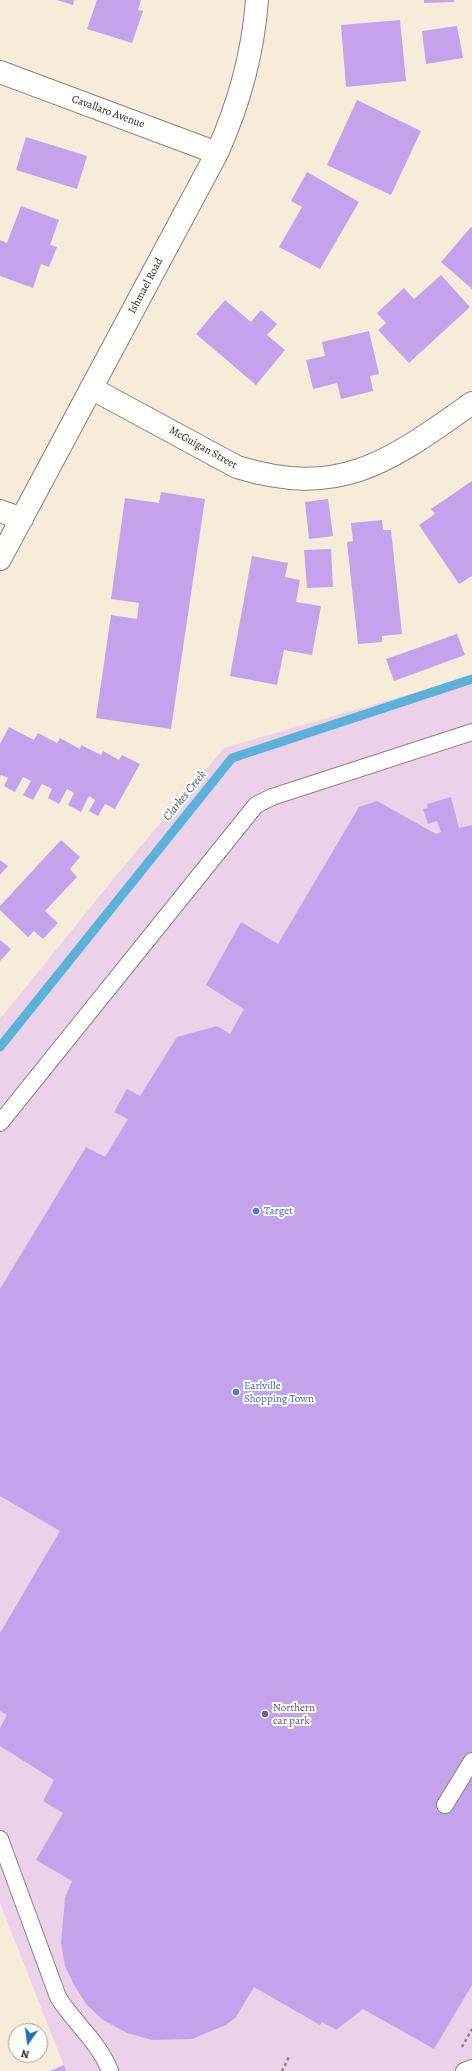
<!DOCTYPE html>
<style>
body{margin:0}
#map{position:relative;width:472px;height:2071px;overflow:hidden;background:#f7ebd9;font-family:Alegreya,serif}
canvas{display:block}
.north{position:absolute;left:8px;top:2023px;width:40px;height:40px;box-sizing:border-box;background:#fdfcf7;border:1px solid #a3a29f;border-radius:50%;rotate:194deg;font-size:11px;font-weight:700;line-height:16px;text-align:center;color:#1c1c1c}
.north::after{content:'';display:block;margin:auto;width:14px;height:18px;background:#1f6fb2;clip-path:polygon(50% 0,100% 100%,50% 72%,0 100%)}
</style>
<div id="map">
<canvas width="472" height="2071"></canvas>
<div class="north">N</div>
</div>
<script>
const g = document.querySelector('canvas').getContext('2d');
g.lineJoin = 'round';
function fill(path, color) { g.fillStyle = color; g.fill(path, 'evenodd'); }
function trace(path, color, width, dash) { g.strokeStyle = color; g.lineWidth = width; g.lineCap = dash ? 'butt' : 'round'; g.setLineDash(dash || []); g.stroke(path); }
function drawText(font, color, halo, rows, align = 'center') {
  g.font = font + ' Alegreya,serif'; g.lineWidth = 4; g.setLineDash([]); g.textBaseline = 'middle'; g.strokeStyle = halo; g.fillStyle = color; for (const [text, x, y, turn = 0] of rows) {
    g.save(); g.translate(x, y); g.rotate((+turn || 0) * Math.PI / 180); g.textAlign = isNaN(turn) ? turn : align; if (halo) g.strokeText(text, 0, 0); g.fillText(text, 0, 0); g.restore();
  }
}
const built = new Path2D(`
 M472,676V2071H66L0,1903V1019L119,872L224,748Z`);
const stream = new Path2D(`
 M0,1047L232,758L472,679`);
const building = new Path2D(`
 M57,0H74L73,5Z
 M97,0H141L138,10L143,11L132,43L87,29Z
 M424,0H454V2L424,3Z
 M400,20L406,81L346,87L341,25Z
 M457,26L463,58L426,64L422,31Z
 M357,100L421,131L391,195L327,165Z
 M26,137L87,156L77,189L16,170Z
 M307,172L359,202L320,269L279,247L302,207L291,201Z
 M21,206L59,220L50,245L57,247L49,267L41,264L33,288L0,276V240L7,243Z
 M471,227L472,228V289L441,262Z
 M441,275L470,307L409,363L378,330L386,323L377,313L404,288L414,299Z
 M225,300L251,322L261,310L277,324L267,335L285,350L256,385L196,334Z
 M369,331L379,374L370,376L373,391L341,399L337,383L313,389L306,360L325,356L322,342Z
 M472,481V576L459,584L419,525L435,514L431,509Z
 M161,492L205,499L171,729L96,718L111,615L137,619L139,603L111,599L125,498L159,503Z
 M328,499L333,536L309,539L305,502Z
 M382,520L383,530H391L402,634L382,636V642L358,644L347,542L353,541L351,523Z
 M331,549L333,587L307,588L304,550Z
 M252,556L288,563L285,577L300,580L296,602L321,606L312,655L284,650L277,685L230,676Z
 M457,634L465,655L394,681L386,659Z
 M9,727L34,740L38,733L57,743L60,738L80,749L81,745L101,755L103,751L119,760L122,755L140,764L115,809L105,804L98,816L89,811L95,800L89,796L81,812L68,805L74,793L67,789L59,804L48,798L52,789L42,784L33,800L23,795L31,781L23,777L15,792L4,786L8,778L1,775L0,777V744Z
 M451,797L459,828L472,825V1985L434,2049L363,2009L336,2030L322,2022L320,2025L254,1987L236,2017L226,2025L192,2039L152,2040L127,2033L103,2020L87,2005L74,1985L65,1966L61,1943L65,1898L72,1881L36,1860L63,1813L43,1801L54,1780L0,1746V1728L7,1715L0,1711V1633L60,1531L0,1496V1289L86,1147L105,1157L128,1119L114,1112L127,1089L140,1096L177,1037L217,1026L230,1034L244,1009L206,985L241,922L278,944L359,807L377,801L436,834L441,832L437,821L428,824L423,809L428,808L427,804Z
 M61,840L80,857L70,869L77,877L45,911L58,923L43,939L34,931L28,937L0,910V906Z
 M0,860L8,866L0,875Z
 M0,940L11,949L0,961Z
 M64,2065L66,2071H50Z`);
const path = new Path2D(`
 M462,2047L472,2029
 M282,2071L289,2057`);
const service = new Path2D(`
 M0,1123L256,805L272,797L472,732
 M445,1805L472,1761
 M0,1839L58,1997C74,2023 99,2042 110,2071
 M464,2071L472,2068`);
const minor = new Path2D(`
 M0,72L217,153
 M91,388L237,467C341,499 390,461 472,403
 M0,511L22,519
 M0,559L217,153C239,104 253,54 257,0`);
const markers = [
 [256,1211,4,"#3f7fe0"],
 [236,1392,4,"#3f7fe0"],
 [265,1714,4,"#5c6f8a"]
];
const streetNames = [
 ["Cavallaro Avenue",108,112,20],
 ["Ishmael Road",146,286,-62],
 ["McGuigan Street",203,448,29]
];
const shopNames = [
 ["Target",264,1211],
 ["Earlville",244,1386],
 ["Shopping Town",244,1399]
];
const serviceNames = [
 ["Northern",273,1708],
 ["car park",273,1721]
];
const waterNames = [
 ["Clarkes Creek",185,796,-51]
];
fill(built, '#ecd1ea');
trace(stream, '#5bb1d7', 9);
fill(building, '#c3a4ec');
trace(service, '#8a847a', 18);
trace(minor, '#8a847a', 24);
trace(path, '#8a847a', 2.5, [3, 3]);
trace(service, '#fff', 16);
trace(minor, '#fff', 22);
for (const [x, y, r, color] of markers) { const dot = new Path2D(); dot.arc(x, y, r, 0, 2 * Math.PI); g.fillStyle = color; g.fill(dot); trace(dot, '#fdfcf7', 1.5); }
drawText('11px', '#1c1c1c', '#fdfcf7', streetNames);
drawText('11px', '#366cbe', '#fdfcf7', shopNames, 'left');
drawText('11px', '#4e5e75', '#fdfcf7', serviceNames, 'left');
drawText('italic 12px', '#385f70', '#fdfcf7', waterNames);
</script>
